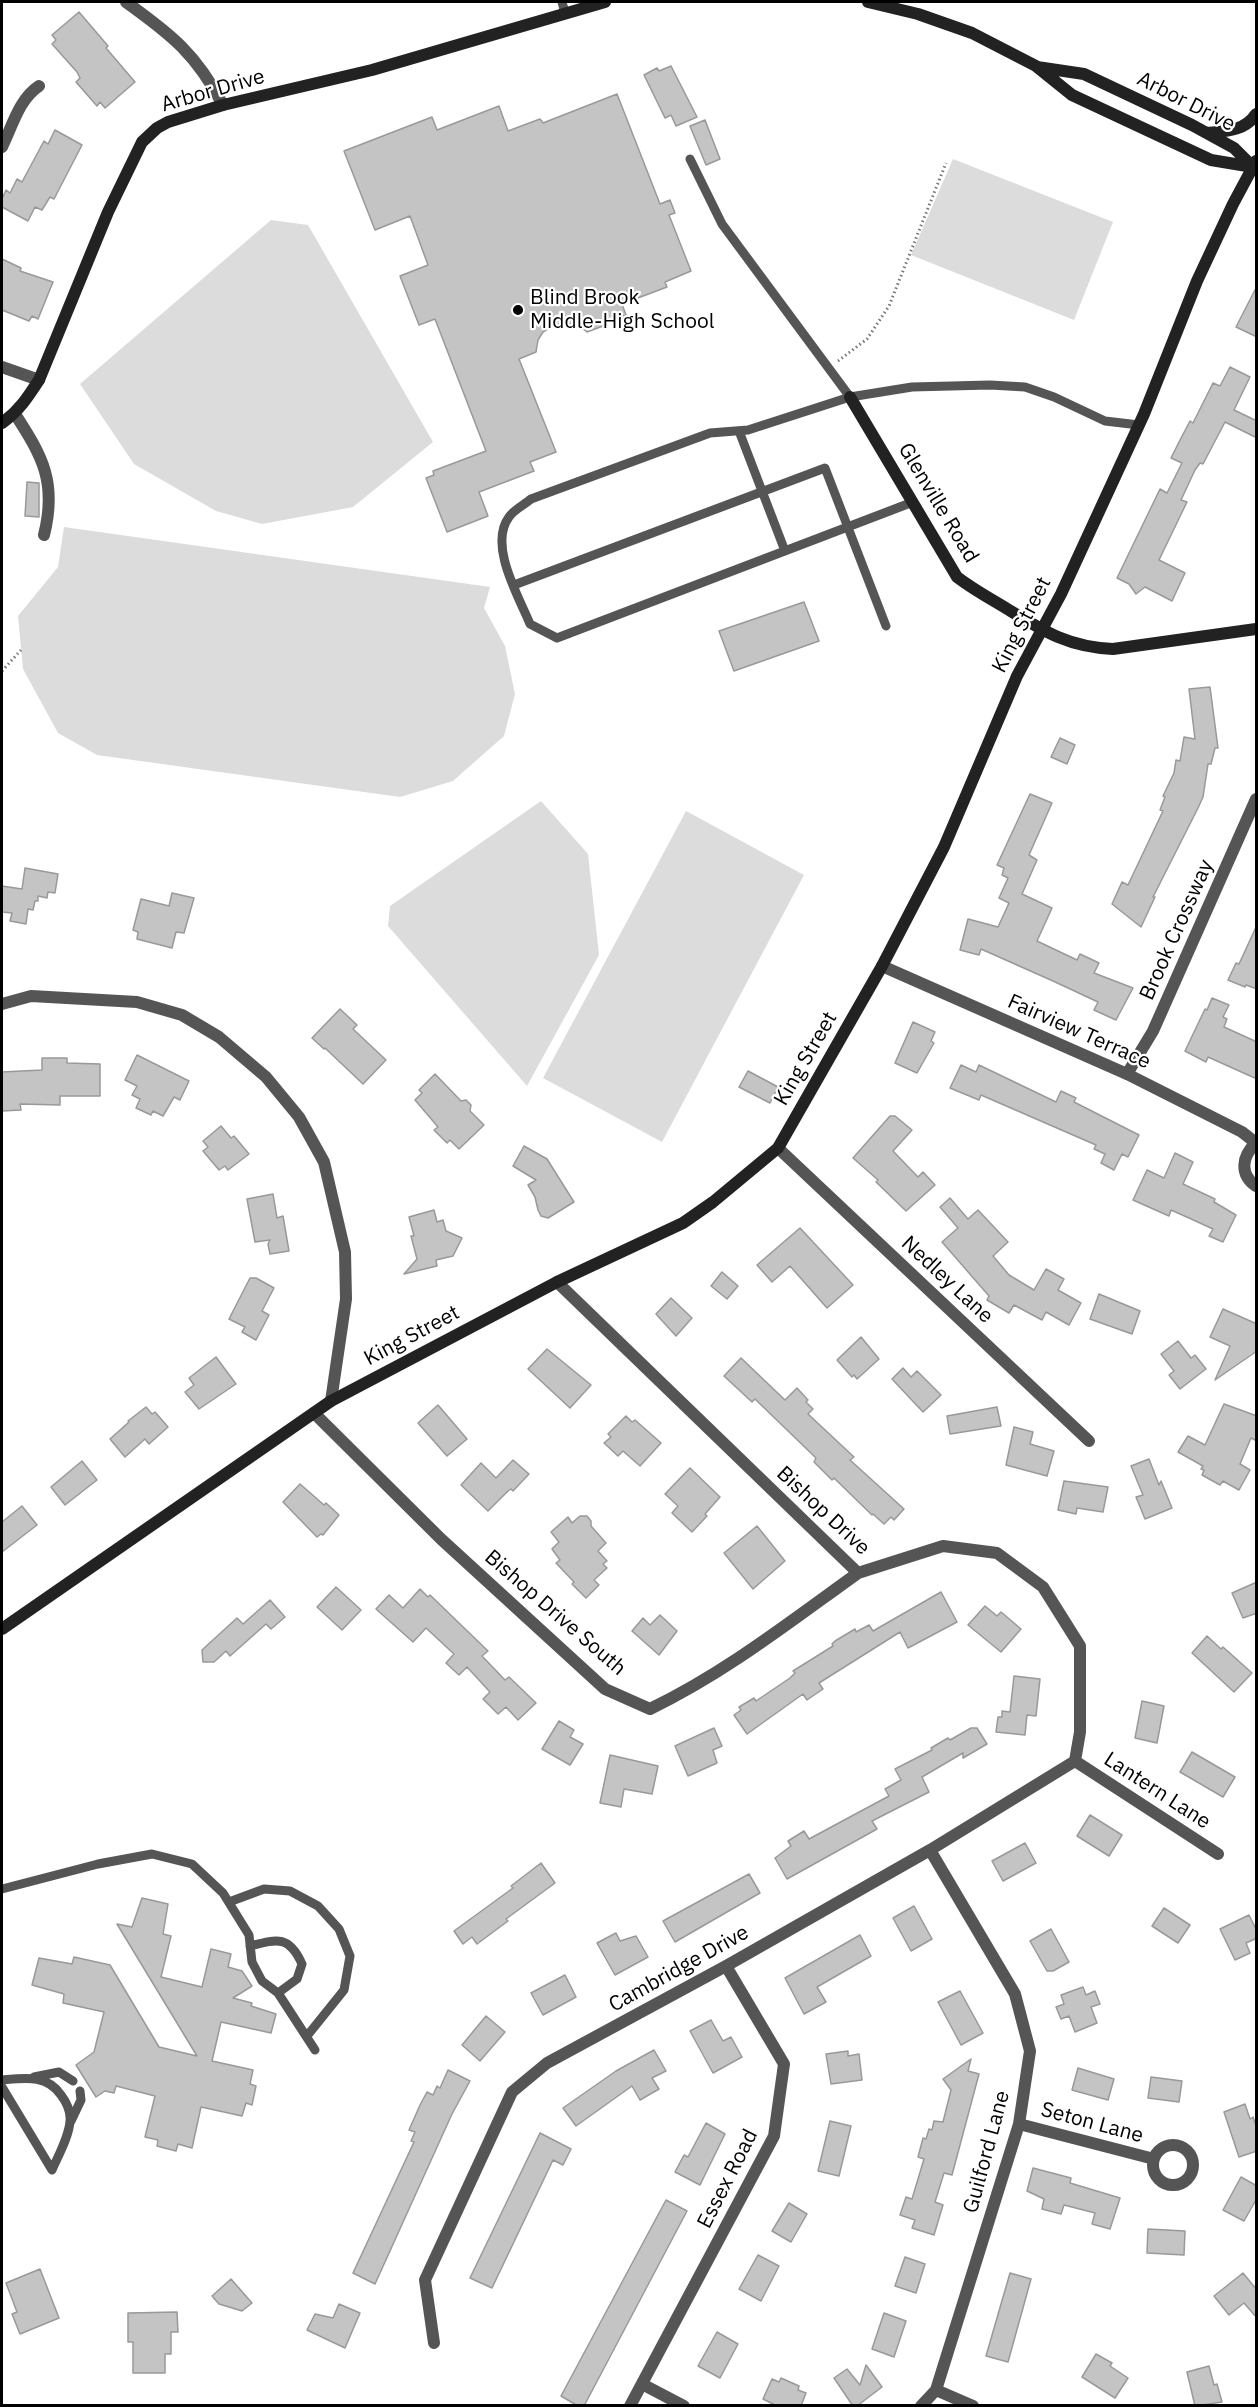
<!DOCTYPE html>
<style>
body{margin:0}
#map{position:relative;width:1258px;height:2407px;overflow:hidden;background:#fff;font-family:"IBM Plex Sans",sans-serif}
canvas{display:block}
.frame{position:absolute;inset:0;border:3px solid #000;pointer-events:none}
</style>
<div id="map">
<canvas width="1258" height="2407"></canvas>
<div class="frame"></div>
</div>
<script>
const g = document.querySelector('canvas').getContext('2d');
g.lineJoin = 'round';
function fill(path, color) { g.fillStyle = color; g.fill(path, 'evenodd'); }
function trace(path, color, width, dash) { g.strokeStyle = color; g.lineWidth = width; g.lineCap = dash ? 'butt' : 'round'; g.setLineDash(dash || []); g.stroke(path); }
function drawText(font, color, halo, rows, align = 'center') {
  g.font = font + ' "IBM Plex Sans",sans-serif'; g.lineWidth = 4.5; g.setLineDash([]); g.textBaseline = 'middle'; g.strokeStyle = halo; g.fillStyle = color; for (const [text, x, y, turn = 0] of rows) {
    g.save(); g.translate(x, y); g.rotate((+turn || 0) * Math.PI / 180); g.textAlign = isNaN(turn) ? turn : align; if (halo) g.strokeText(text, 0, 0); g.fillText(text, 0, 0); g.restore();
  }
}
const green = new Path2D(`
 M953,159L1113,222L1074,320L911,255Z
 M271,220L308,225L433,442L353,507L262,524L216,511L134,464L80,384Z
 M64,527L490,587L484,608L505,646L515,694L504,736L453,781L400,797L97,755L58,733L23,669L18,616L58,567Z
 M541,801L588,854L599,955L527,1086L388,926L390,906Z
 M686,811L804,875L662,1142L543,1078Z`);
const building = new Path2D(`
 M79,12L108,46L106,48L135,82L105,108L100,102L97,106L76,82L80,78L77,72L52,44L56,40L52,35Z
 M671,66L697,117L676,126L671,115L665,118L644,75L657,68L659,71Z
 M617,94L660,204L670,200L675,213L669,215L691,271L665,282L667,287L622,304L626,315L602,324L603,326L587,332L578,325L563,323L554,325L543,332L538,340L536,352L519,359L556,452L530,462L534,471L479,492L488,516L447,532L426,478L434,475L433,471L486,451L435,319L419,325L400,276L428,265L410,216L375,230L344,151L432,117L437,130L499,106L508,131L540,119L543,123Z
 M705,120L720,159L706,165L690,126Z
 M55,130L82,145L54,199L50,197L42,210L35,207L28,221L2,207V199L6,190L10,193L17,179L22,182L44,141L48,144Z
 M2,259L21,268L20,271L53,282L38,319L32,316L29,321L2,310Z
 M1257,286V337L1236,327Z
 M1230,367L1250,377L1234,410L1257,421V438L1225,422L1203,464L1200,463L1195,470L1181,500L1187,502L1159,560L1185,573L1172,601L1145,587L1136,594L1129,584L1117,578L1160,489L1167,493L1182,463L1171,458L1179,442L1190,421L1193,423L1213,383L1220,386Z
 M27,482L39,483V517L25,516Z
 M804,602L819,641L734,671L719,631Z
 M1210,687L1218,748H1215L1211,764H1208L1203,797L1198,808L1153,897H1155L1141,927L1112,904L1122,882L1128,885L1163,811L1160,810L1165,797L1163,796L1174,773L1176,760L1180,761L1184,737L1195,739L1189,689Z
 M1060,738L1075,745L1067,764L1051,757Z
 M1030,794L1052,803L1029,855L1037,860L1022,894L1052,908L1037,941L1077,960L1080,954L1099,963L1094,973L1133,988L1116,1020L1094,1010L1098,1002L1053,981L981,949L979,955L960,950L968,919L998,927L1009,903L999,898L1008,878L1002,875L1004,868L997,865Z
 M25,868L58,874L55,893L48,892L47,898L38,896V901H35L33,910L28,909L26,924L10,921L12,913L2,912V886L22,889Z
 M172,893L194,898L184,933L176,932L172,948L137,939L138,932L133,930L141,899L169,906Z
 M1257,925V989L1246,985L1245,987L1228,980L1236,963L1239,964Z
 M1212,998L1229,1005L1223,1017L1227,1019L1224,1027L1257,1042V1079L1208,1057L1206,1062L1185,1051L1205,1009L1207,1010Z
 M340,1009L357,1025L353,1029L386,1060L363,1084L325,1048L324,1049L312,1038Z
 M913,1022L935,1032L931,1041L934,1043L917,1073L895,1063Z
 M137,1055L189,1081L180,1100L174,1097L163,1116L153,1111L151,1115L136,1108L140,1099L132,1095L137,1086L125,1080Z
 M42,1058H67V1063L100,1064V1096H60V1105L20,1104L21,1110L2,1111V1072L42,1070Z
 M961,1065L976,1072L979,1065L1056,1102L1061,1091L1076,1098L1074,1102L1139,1135L1128,1157L1122,1154L1114,1170L1101,1163L1105,1154L1094,1149L1096,1145L981,1095L979,1100L950,1088Z
 M748,1071L778,1087L770,1103L739,1087Z
 M435,1074L461,1101L466,1100L471,1105L470,1111L484,1125L459,1149L450,1140L447,1143L434,1130L438,1127L415,1100L422,1093L419,1090Z
 M890,1116H895L912,1130L893,1151L918,1177L923,1172L935,1185L906,1211L876,1182L878,1180L853,1158Z
 M221,1126L231,1138L234,1136L249,1154L228,1170L225,1166L219,1170L203,1151L208,1147L203,1141Z
 M524,1146L547,1159L574,1202L548,1218L541,1216L538,1210L535,1197L528,1185L536,1180L513,1166Z
 M1175,1153L1193,1162L1183,1184L1215,1199L1214,1202L1236,1215L1223,1242L1209,1236L1213,1229L1189,1218L1171,1210L1169,1216L1133,1200L1147,1170L1164,1178Z
 M273,1194L277,1218L283,1216L289,1251L270,1254L268,1244L270,1240L255,1242L247,1199Z
 M950,1198L968,1219L978,1210L1008,1242L993,1256L1009,1275L1034,1290L1046,1269L1064,1279L1058,1290L1081,1303L1069,1325L1046,1312L1042,1320L1014,1305L1009,1313L987,1300L989,1296L942,1242L958,1228L940,1207Z
 M434,1210L437,1222L443,1220L446,1231L462,1238L453,1256L436,1260L437,1266L404,1274L417,1259L411,1236H414L409,1217Z
 M800,1228L853,1285L827,1308L790,1266L772,1282L757,1265Z
 M722,1272L738,1286L727,1299L711,1286Z
 M250,1278H256L274,1288L262,1311L269,1315L256,1340L242,1332L245,1327L229,1319Z
 M1099,1294L1140,1311L1132,1334L1090,1319Z
 M671,1298L692,1318L676,1336L656,1314Z
 M1223,1309L1257,1324V1351L1215,1380L1230,1346L1210,1337Z
 M861,1337L879,1359L857,1379L854,1375L852,1377L837,1360Z
 M1178,1341L1191,1358L1195,1355L1206,1369L1180,1389L1169,1375L1174,1371L1161,1354Z
 M547,1349L591,1385L570,1408L528,1369Z
 M216,1357L236,1384L199,1409L185,1392L194,1385L189,1378Z
 M741,1358L785,1400L797,1388L808,1400L806,1402L813,1409L808,1414L854,1457L850,1460L904,1509L894,1520L891,1517L884,1524L873,1514L872,1515L834,1478L832,1480L814,1462L816,1458L755,1399L752,1402L724,1376Z
 M903,1368L911,1377L917,1371L941,1395L923,1412L892,1379Z
 M1224,1404L1257,1416V1441L1251,1438L1240,1464L1250,1470L1239,1490L1223,1481L1220,1485L1202,1475L1204,1470L1201,1469L1203,1466L1178,1452L1188,1436L1205,1445Z
 M438,1405L467,1439L447,1456L418,1423Z
 M146,1407L152,1414L155,1412L168,1427L149,1444L145,1439L125,1457L110,1439L129,1422L128,1421Z
 M997,1407L1001,1426L950,1434L947,1416Z
 M626,1416L632,1422L635,1420L661,1443L640,1466L623,1451L618,1456L604,1443L611,1437L608,1434Z
 M1014,1427L1033,1432L1030,1444L1054,1451L1047,1476L1006,1465Z
 M1149,1459L1159,1485L1161,1481L1172,1508L1145,1519L1136,1497L1143,1495L1131,1466Z
 M513,1460L529,1474L513,1491L511,1489L508,1491L488,1511L461,1485L481,1463L496,1478Z
 M82,1461L97,1480L65,1505L51,1487Z
 M690,1468L720,1497L705,1514L707,1516L692,1532L672,1513L678,1506L665,1494Z
 M1064,1481L1108,1487L1103,1512L1077,1508L1076,1514L1058,1510Z
 M300,1484L324,1505L326,1503L339,1515L323,1535L321,1534L317,1537L283,1502Z
 M22,1506L37,1525L2,1552V1522Z
 M580,1516H587L591,1521V1526L606,1543L598,1551L607,1561L603,1564L607,1568L594,1580L599,1585L586,1598L572,1584L574,1582L556,1563L560,1560L552,1549L559,1542L551,1532L568,1517L572,1523Z
 M757,1526L785,1561L753,1589L724,1553Z
 M1257,1582V1613L1243,1618L1232,1593Z
 M336,1587L361,1610L342,1630L317,1607Z
 M420,1589L428,1597L430,1595L488,1651L482,1656L505,1680L509,1677L536,1703L518,1720L506,1707L498,1714L483,1699L490,1692L467,1667L459,1675L446,1663L454,1654L426,1628L413,1642L376,1609L389,1595L403,1608Z
 M941,1592L957,1622L908,1648L900,1632L819,1683L823,1689L807,1700L803,1694L747,1734L734,1715L741,1710L739,1707L754,1698L756,1701L790,1678L795,1673L793,1671L833,1646L832,1644L835,1641L855,1629L856,1632L869,1625L873,1631Z
 M270,1600L285,1617L271,1629L266,1624L230,1656L226,1651L214,1662H203L202,1650L237,1618L243,1624Z
 M985,1606L997,1616L1001,1612L1021,1629L1001,1652L968,1625Z
 M660,1615L677,1631L659,1655L632,1631L643,1618L650,1625Z
 M1207,1636L1221,1649L1223,1647L1252,1673L1234,1692L1192,1653Z
 M1014,1676L1040,1679L1036,1716L1027,1715L1025,1735L996,1732L998,1717H1002V1711L1010,1712Z
 M1142,1701L1164,1706L1157,1743L1135,1738Z
 M559,1721L574,1730L570,1737L583,1744L570,1765L542,1749Z
 M714,1728L722,1746L713,1750L717,1763L688,1776L675,1746Z
 M971,1728H977L987,1744L963,1758V1753L922,1777L929,1792L872,1821L877,1829L787,1879L775,1858L791,1846L788,1841L804,1831L809,1839L889,1796L885,1789L901,1780L895,1769L932,1750L931,1748L948,1738L950,1740Z
 M1192,1752L1235,1777L1223,1797L1180,1772Z
 M610,1755L658,1766L652,1794L624,1789L621,1807L600,1803Z
 M1090,1815L1122,1835L1109,1856L1077,1836Z
 M1025,1843L1036,1863L1003,1881L992,1861Z
 M541,1863L555,1883L506,1919L508,1921L477,1944L472,1937L463,1944L454,1931L513,1888L511,1886Z
 M749,1874L760,1893L675,1942L663,1921Z
 M142,1898L168,1904L163,1934L171,1936L161,1977L202,1987L211,1949L231,1954L228,1967L242,1971L252,1986L233,1998L252,2003L251,2006L276,2014L271,2033L221,2022L212,2061L253,2070L250,2084L256,2086L252,2105L246,2103L242,2116L201,2107L192,2148L178,2144L176,2151L157,2146L158,2140L145,2137L155,2096L116,2086L114,2093L105,2091L96,2097L76,2065L94,2052L104,2012L63,2003L64,1994L32,1985L39,1958L72,1964L74,1957L110,1965L159,2047L197,2056L117,1924L132,1927Z
 M914,1906L932,1939L911,1951L893,1918Z
 M1164,1908L1190,1925L1178,1943L1152,1926Z
 M1249,1915L1257,1931V1938L1246,1943L1250,1953L1235,1960L1220,1929Z
 M1051,1929L1069,1962L1053,1971H1047L1030,1941Z
 M616,1933L620,1941L636,1936L648,1957L615,1975L597,1943Z
 M860,1935L871,1956L817,1987L826,2002L804,2014L785,1978Z
 M565,1975L576,1997L543,2015L531,1993Z
 M1083,1987L1086,1995L1095,1991L1100,2004L1091,2007L1097,2023L1075,2032L1069,2016L1061,2019L1056,2007L1064,2004L1061,1995Z
 M960,1991L983,2033L961,2045L938,2002Z
 M486,2016L505,2032L480,2061L462,2045Z
 M711,2020L723,2041L731,2037L742,2057L713,2073L690,2031Z
 M654,2050L666,2071L652,2078L659,2089L640,2100L632,2086L576,2126L563,2108L616,2071Z
 M848,2051V2056L859,2054L862,2080L831,2084L826,2054Z
 M971,2059L968,2071L979,2074L952,2175L944,2173L935,2202L943,2205L934,2235L912,2228L915,2220L900,2215L906,2197L912,2199L924,2159L918,2157L923,2138L926,2139L929,2129L932,2130L934,2121L943,2122L951,2090L943,2079Z
 M1078,2068L1114,2079L1108,2100L1072,2090Z
 M448,2070L470,2081L452,2114L375,2284L353,2273L414,2142L411,2141L415,2132L409,2130L420,2105L427,2092L433,2095L437,2086L440,2088Z
 M1151,2077L1182,2081L1179,2102L1148,2098Z
 M1245,2104L1250,2119L1253,2117L1257,2129V2151L1239,2157L1224,2112Z
 M830,2121L851,2126L839,2176L818,2171Z
 M706,2123L725,2134L700,2185L675,2172L684,2155L688,2157Z
 M540,2133L571,2149L563,2165L553,2160L492,2288L470,2278Z
 M1033,2168L1071,2178L1070,2183L1120,2198L1110,2229L1092,2224L1095,2213L1064,2205L1061,2214L1042,2209L1044,2199L1027,2191Z
 M1241,2177L1257,2186V2198L1244,2221L1223,2210Z
 M666,2200L687,2211L584,2406H578L561,2396Z
 M789,2203L807,2214L791,2242L772,2231Z
 M1148,2229L1185,2231L1184,2255L1147,2253Z
 M758,2255L779,2266L761,2301L739,2289Z
 M905,2257L925,2264L916,2293L895,2286Z
 M40,2269L59,2318L20,2334L12,2314L17,2312L6,2283Z
 M1010,2273L1031,2279L1008,2362L986,2356Z
 M1243,2273L1257,2290V2318L1244,2303L1229,2315L1214,2296Z
 M231,2279L252,2303L242,2311L219,2304L212,2296Z
 M339,2304L360,2313L345,2348L307,2330L315,2314L333,2318Z
 M177,2312L178,2332H171V2354H165V2373H133V2342H128V2313Z
 M884,2313L906,2321L894,2357L872,2349Z
 M717,2332L738,2344L720,2378L698,2366Z
 M1096,2354L1112,2363L1110,2366L1128,2378L1115,2398L1082,2377Z
 M866,2365L882,2387L857,2406H853L834,2378L847,2369L860,2385Z
 M1209,2366L1214,2385L1217,2384L1222,2402L1195,2406L1187,2372Z
 M781,2378L799,2386L798,2390L806,2393L801,2406H777L763,2399L772,2379L779,2382Z`);
const path = new Path2D(`
 M838,361L867,339L889,306L946,163
 M2,671L21,650`);
const lane = new Path2D(`
 M562,2L565,13
 M690,159L722,224L850,397
 M739,431L785,551
 M913,502L557,638L530,624C519,597 488,545 509,517C513,510 524,505 531,499L710,433L748,430L850,397L912,387L990,385L1025,387L1054,397L1105,421L1139,425
 M514,585L825,468L886,626
 M2,1889L98,1864L152,1854L192,1864L223,1893L249,1935L252,1962L262,1981L278,1993L315,2050
 M229,1902L264,1889L290,1891L318,1906L339,1929L350,1956L344,1990L307,2036
 M250,1946C277,1939 289,1935 302,1964L297,1979L278,1993
 M34,2077L59,2072L73,2081
 M2,2080C24,2078 47,2074 61,2095C67,2103 71,2111 70,2121C69,2137 58,2156 52,2170L2,2087
 M71,2121L81,2100L80,2091`);
const street = new Path2D(`
 M126,2C172,35 196,54 223,105
 M2,147C12,127 19,99 39,86
 M2,367L39,380
 M15,414C43,457 57,483 44,535
 M882,966L1127,1074L1242,1132L1256,1143
 M2,1004L31,996L137,1002L182,1015L219,1037L266,1077L299,1117L324,1162L345,1252L346,1299L331,1401
 M1127,1074L1153,1031L1256,799
 M1256,1143C1242,1156 1239,1174 1256,1186
 M778,1148L1089,1441
 M314,1413L441,1539L605,1689L650,1709C725,1673 791,1621 858,1573
 M1075,1761L1218,1854
 M1019,2124L1154,2159
 M1153 2165a20 20 0 1 1 40 0a20 20 0 1 1-40 0Z
 M434,2343L425,2280L512,2092L547,2063L726,1966L930,1850L1075,1761L1080,1732V1646L1043,1587L997,1553L943,1546L858,1573L557,1282
 M642,2384L684,2406
 M936,2390L973,2406
 M630,2406L774,2136L784,2064L726,1966
 M921,2406L936,2390L1019,2124L1030,2051L1015,1994L930,1850`);
const secondary = new Path2D(`
 M868,2L918,14L972,33L1036,66L1072,95L1211,160L1253,167
 M1037,67L1084,74L1192,125L1234,148L1253,167
 M1207,133C1226,131 1245,131 1256,114
 M850,397L957,577C974,590 991,599 1009,610C1045,632 1069,647 1113,649L1256,629
 M2,423C19,411 28,397 39,380L108,212L142,142L157,128L168,122L223,105L372,70L605,2
 M2,1629L331,1401L557,1282L683,1223L713,1202L778,1148L882,966L944,847L1017,676L1061,594L1144,414L1197,281L1233,204L1256,161`);
const markers = [
 [518,310,6,"#000"]
];
const streetNames = [
 ["Arbor Drive",213,91,-16],
 ["Arbor Drive",1186,102,27],
 ["Glenville Road",938,503,59],
 ["King Street",1022,625,-63],
 ["Brook Crossway",1177,930,-66],
 ["Fairview Terrace",1079,1032,24],
 ["King Street",806,1059,-60],
 ["Nedley Lane",947,1280,43],
 ["King Street",412,1336,-28],
 ["Bishop Drive",823,1511,43],
 ["Bishop Drive South",555,1613,41],
 ["Lantern Lane",1157,1791,33],
 ["Cambridge Drive",679,1969,-29],
 ["Seton Lane",1092,2123,15],
 ["Guilford Lane",987,2152,-75],
 ["Essex Road",728,2179,-63]
];
const poiNames = [
 ["Blind Brook",530,298],
 ["Middle-High School",530,322]
];
fill(green, '#dcdcdc');
fill(building, '#c4c4c4');
trace(building, '#999', 1.5);
trace(path, '#777', 3, [1.5, 3]);
trace(lane, '#555', 9);
trace(street, '#555', 12);
trace(secondary, '#222', 12);
for (const [x, y, r, color] of markers) { const dot = new Path2D(); dot.arc(x, y, r, 0, 2 * Math.PI); g.fillStyle = color; g.fill(dot); trace(dot, '#fff', 2); }
drawText('21px', '#000', '#fff', streetNames);
drawText('21px', '#000', '#fff', poiNames, 'left');
</script>
